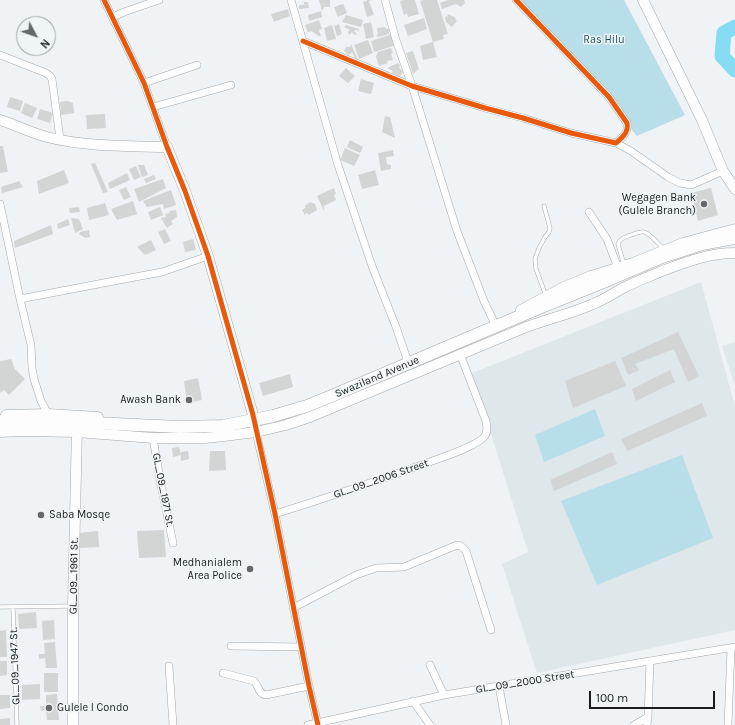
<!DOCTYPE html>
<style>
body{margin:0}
#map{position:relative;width:735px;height:725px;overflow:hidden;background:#f0f3f5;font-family:Karla,sans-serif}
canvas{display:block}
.north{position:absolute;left:16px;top:16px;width:40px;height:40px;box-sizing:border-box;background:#eff4f6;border:1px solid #9a9e9f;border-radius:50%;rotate:131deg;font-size:11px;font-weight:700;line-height:16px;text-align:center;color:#1a1c1d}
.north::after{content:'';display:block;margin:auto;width:14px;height:18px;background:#656769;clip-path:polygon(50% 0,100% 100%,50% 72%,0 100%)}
.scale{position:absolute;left:589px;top:691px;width:126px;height:18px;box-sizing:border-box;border:2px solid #1a1c1d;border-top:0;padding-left:5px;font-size:12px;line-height:14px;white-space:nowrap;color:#1a1c1d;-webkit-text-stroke:3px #eff4f6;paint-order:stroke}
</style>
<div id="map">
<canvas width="735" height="725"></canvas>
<div class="north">N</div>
<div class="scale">100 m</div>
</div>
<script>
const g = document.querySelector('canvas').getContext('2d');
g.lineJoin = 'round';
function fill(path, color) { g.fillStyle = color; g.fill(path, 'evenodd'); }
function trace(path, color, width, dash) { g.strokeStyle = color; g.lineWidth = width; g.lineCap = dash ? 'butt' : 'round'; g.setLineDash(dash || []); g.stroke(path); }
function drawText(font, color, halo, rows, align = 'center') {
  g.font = font + ' Karla,sans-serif'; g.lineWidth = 3; g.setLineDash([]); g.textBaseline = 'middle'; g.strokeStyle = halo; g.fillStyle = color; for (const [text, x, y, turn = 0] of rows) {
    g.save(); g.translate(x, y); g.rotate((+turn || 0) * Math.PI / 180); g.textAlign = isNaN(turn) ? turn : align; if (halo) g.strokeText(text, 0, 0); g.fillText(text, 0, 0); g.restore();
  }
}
const built = new Path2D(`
 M701,282L735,406V630L537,673L502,564L528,552L472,373Z
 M735,342V386L722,346Z`);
const green = new Path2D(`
 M521,0H624L685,115L637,136Z
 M595,409L605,436L544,462L535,435Z
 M682,455L713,538L597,585L561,501Z`);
const river = new Path2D(`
 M735,27L724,33L722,56L735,70`);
const building = new Path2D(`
 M319,0H330V7H324L322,11Z
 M368,0H372L369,1L374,15L367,17L363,2Z
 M403,0H415L419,14L408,17L407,13L404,15L400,1Z
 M423,0H437L448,34L443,35L444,39L433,42L420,1Z
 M448,0H464L465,3L461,7L456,4L442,9L440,3Z
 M304,2H308L309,8L299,9V5H304Z
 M343,4L347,13L338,17L334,7Z
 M288,9L290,16L274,22L271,14Z
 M321,11L322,17L309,21L308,15Z
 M448,14L456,18L455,19L457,21L452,27L446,22L445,17L448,16L447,15Z
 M346,15L363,20L361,27L342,22Z
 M424,18L427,29L408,36L404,25Z
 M319,20L322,29L319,30L321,36H319L311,31L308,33L305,25Z
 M371,22L374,37L366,39L363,24Z
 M339,24L342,34L337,36L334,26Z
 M332,25L336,39L327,41L324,28Z
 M346,25L359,29V31L356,30L354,31L357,34L355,35L352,32L349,35L348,32L350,30L344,27Z
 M385,27L386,29H389V34L378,37L376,35H378L377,28Z
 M393,34L396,45L374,52L371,41Z
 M368,40L373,53L359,59L354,45Z
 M433,42L437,57L423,60L420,46Z
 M351,44L358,60H356L352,52L349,55L344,51L346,47H350Z
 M391,48L393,53L391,54L393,60L387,61L388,63L379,66L376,56L378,52Z
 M413,51L419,69L413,74L406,53Z
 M398,63L400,65L399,68L403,71L400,77L392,73L393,71L387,68Z
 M346,68L355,76L348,83L339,76Z
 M361,79L374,83L371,94L358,91Z
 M10,97L23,101L20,111L7,107Z
 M67,101L73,103L74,113L61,115L60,102Z
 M25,103L37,108L32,118L21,113Z
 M40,109L53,113L50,123L37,119Z
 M105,114L106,128L87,129L86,115Z
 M385,116L390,117L395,138L382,132Z
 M350,140L363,147L360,153L347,147Z
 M0,146H3L8,172L0,173Z
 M345,148L360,155L354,166L340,160Z
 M393,150L394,156L386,157L387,164L391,165V169L381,171L378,153Z
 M95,163L108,192L103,193L91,164Z
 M138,165H144L148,175L142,177Z
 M136,166L141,177L134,180L129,169Z
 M64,170L69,183L39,194L37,181Z
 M375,170L379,185L362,189L358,175Z
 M127,173L130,180L110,189L108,183Z
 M154,175L156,179L146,183L144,179Z
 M163,179L166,188L139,202L134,189Z
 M19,181L23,187L2,193L1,187Z
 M126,187L131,197L124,200L119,190Z
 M334,188L336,194L334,195L336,200L324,206V211L317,196Z
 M711,188L718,215L698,221L691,193Z
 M171,190L176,205L164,209L163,204L147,207L143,201Z
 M133,201L137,214L117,220L111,209Z
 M310,202L315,204L317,210L309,215L307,213L305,215L302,210L305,208V206Z
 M105,203L109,215L89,220L87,208Z
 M79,207L80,212L70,213L69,208Z
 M160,207L163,215L151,220L148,212Z
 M176,210L177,217L171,221L173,224L167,228L161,218L166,217L165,214L170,213L169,211Z
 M71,218L79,219L83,229L75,233Z
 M68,219L70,225L58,229L57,224Z
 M51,225L53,234L15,248L14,241Z
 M165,229L171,241L164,244L158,232Z
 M89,230L90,237L85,238L79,234L80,232Z
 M193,239L196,250L185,252L183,242Z
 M151,240L156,250L145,255L137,247Z
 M678,332L699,376L688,382L674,349L635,364L639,370L628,375L621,358Z
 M11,359L15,369L25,379L9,395L4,390L0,393V360L1,361Z
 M615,361L626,386L573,408L565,381Z
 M670,370L675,382L636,401L632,389Z
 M290,374L293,387L263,396L259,383Z
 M198,378L202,400L187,403L184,381Z
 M702,403L707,416L627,451L621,439Z
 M179,447L181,455L173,457L172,448Z
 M188,451L189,459L181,461V452Z
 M210,451H225L226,470L209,471Z
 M612,452L617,464L554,491L550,480Z
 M164,530L166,557L139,558L137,531Z
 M98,531L99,547L80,548L79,533Z
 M36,612L37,628L19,629L18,614Z
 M54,620L55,639L43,640L42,621Z
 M6,630L7,657H0V631Z
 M55,642L57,668H46L45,658L39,659V654H45L44,643Z
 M0,661H7V675L0,676Z
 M44,673H58V692H44Z
 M40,684V699L22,700V685Z
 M57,694L59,720H47L46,710L41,711L40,706H46V695Z
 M0,695H10V708L0,709Z
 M10,718V725H0V719Z`);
const lane = new Path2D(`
 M544,206L550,228L549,232L545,237L539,248L535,259L536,269L546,296
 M624,265L618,244C620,239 623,238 628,236C633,235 639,231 644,232C650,233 659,245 664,249
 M0,607L72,606
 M13,607L17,725`);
const street = new Path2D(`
 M104,0L144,83L167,147
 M291,0L338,165L372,266L396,327L407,359
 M385,0L396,40L412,86L457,231L484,301L494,322
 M113,17L124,12L159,0
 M303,41L356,63L412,86L485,108L523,118L571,133L616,143C622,137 629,133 627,123L609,97L516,0
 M0,55L46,73L50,76L52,79L60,139
 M144,83L197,65
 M153,107L231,85
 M616,143L631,151L668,177L680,183L691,185L723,171
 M0,204L20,299L31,345L32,368L34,379L41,401L48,414
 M589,212L607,239L618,268
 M20,299L119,280L162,272L208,256
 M255,428L275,514L309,686L318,725
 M153,438L161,485L173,543
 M275,514C326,498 377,481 427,463C440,458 478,446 485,436C488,431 487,426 486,421L460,354
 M293,608L356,575L376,568L404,567L457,545L461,546L466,551L491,630
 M231,646L301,647
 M430,665L444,695
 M169,666L173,725
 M223,673L254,681C259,686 258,694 266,695L309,686
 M499,686L506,725
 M413,701L430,725
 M308,725L444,695L735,647
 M634,725L648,717
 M647,725L648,717L650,661
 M728,725L731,648`);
const secondary = new Path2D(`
 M643,0L702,120L723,171L735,189
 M0,120C16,125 31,133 47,137C86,147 127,146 167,147L185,191L208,256L243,379L253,415L255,427
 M521,310L564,287L591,276L633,263L683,243L735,229
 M6,415L48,414L98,417
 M0,432L24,431L77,432L153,438H205L224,436L256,432L286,425L310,417L524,328C547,319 571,314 593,304C603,300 613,294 623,288C635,282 648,277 662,271C686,262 709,253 735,253
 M73,725V606L77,427`);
const primary = new Path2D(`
 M0,421H51L179,427L223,426L273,416L307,406L329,397L539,308L606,281L662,257L702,244L735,238`);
const cycleway = new Path2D(`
 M104,0L144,83L167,147L185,191L208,256L253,415L275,514L309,686L318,725
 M303,41L356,63L412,86L485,108L523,118L571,133L616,143C622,137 629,133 627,123L609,97L516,0`);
const markers = [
 [704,204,4,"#656769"],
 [189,400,4,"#656769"],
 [41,515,4,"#656769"],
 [250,569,4,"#656769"],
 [49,708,4,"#656769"]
];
const parkNames = [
 ["Ras Hilu",604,40]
];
const poiNames = [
 ["Wegagen Bank",696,198],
 ["(Gulele Branch)",696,211],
 ["Awash Bank",181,400],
 ["Saba Mosqe",49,515,"left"],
 ["Medhanialem",242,563],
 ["Area Police",242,576],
 ["Gulele I Condo",57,708,"left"]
];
const streetNames = [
 ["Swaziland Avenue",377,377,-23],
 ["GL_09_2006 Street",381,479,-19],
 ["GL_09_1971 St.",163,490,79],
 ["GL_09_1961 St.",74,576,-89],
 ["GL_09_1947 St.",15,666,-92],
 ["GL_09_2000 Street",525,682,-9]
];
fill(built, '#dee7e9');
fill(green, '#b7dee9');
trace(river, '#86dcf2', 15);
fill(building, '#d3d4d4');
trace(lane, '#a5a7a9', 4.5);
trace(street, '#a5a7a9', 8);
trace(secondary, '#a5a7a9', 11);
trace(primary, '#a5a7a9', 13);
trace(lane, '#fdfdfe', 3.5);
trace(street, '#fdfdfe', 7);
trace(secondary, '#fdfdfe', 10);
trace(primary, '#fdfdfe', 12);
trace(cycleway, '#e8590c', 5);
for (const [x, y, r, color] of markers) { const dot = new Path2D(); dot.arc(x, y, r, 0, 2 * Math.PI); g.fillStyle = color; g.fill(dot); trace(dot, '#eff4f6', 1.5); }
drawText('11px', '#1e525f', '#eff4f6', parkNames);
drawText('11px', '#1a1c1d', '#eff4f6', poiNames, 'right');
drawText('11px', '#1a1c1d', '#eff4f6', streetNames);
</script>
